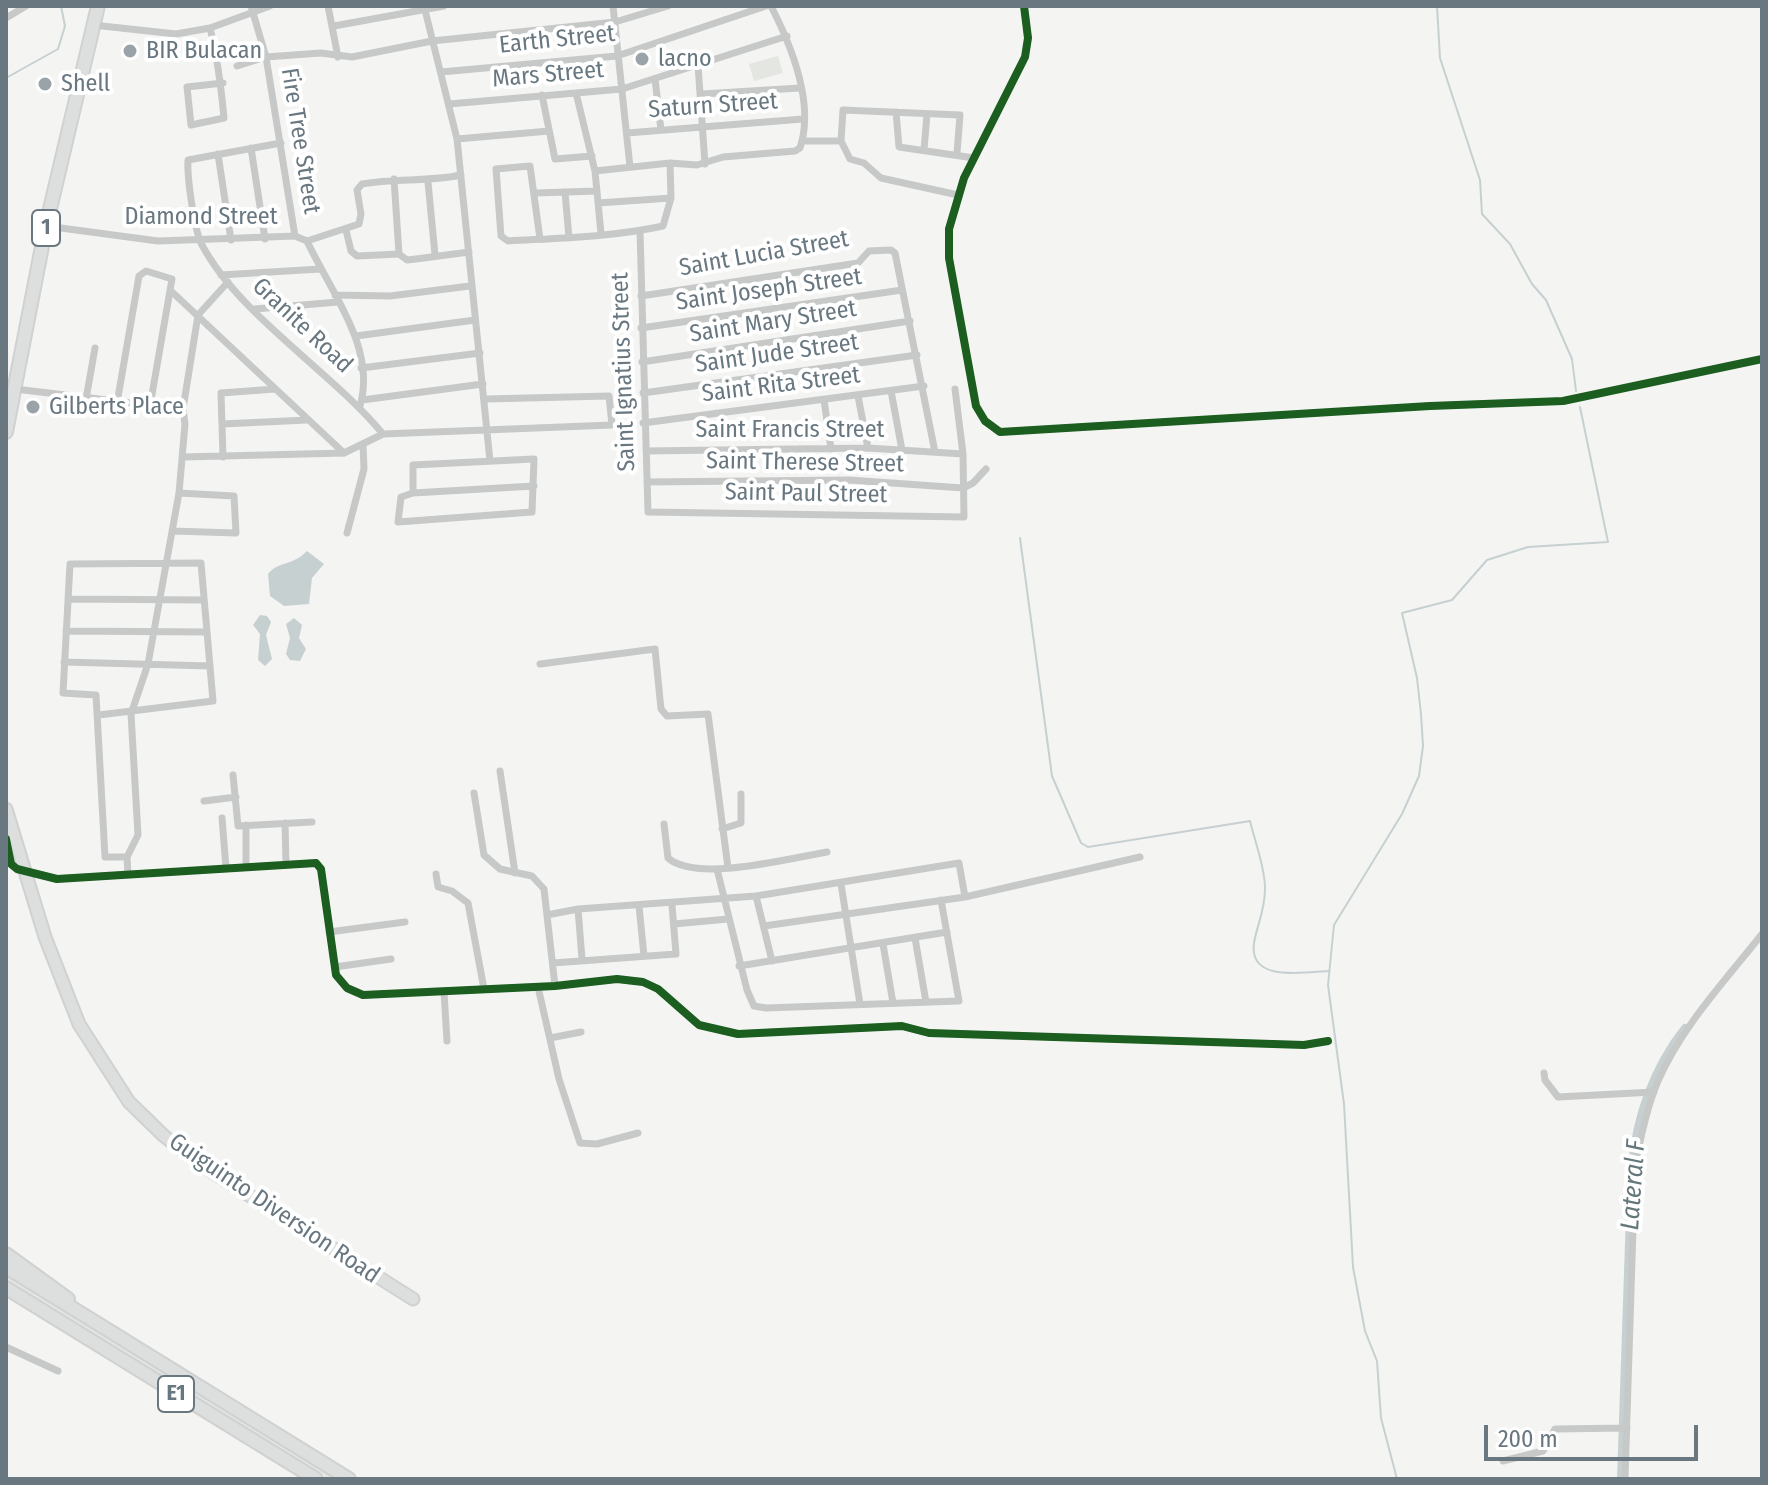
<!DOCTYPE html>
<style>
body{margin:0}
#map{position:relative;width:1768px;height:1485px;overflow:hidden;background:#f4f4f3;font-family:"Fira Sans Condensed",sans-serif}
canvas{display:block}
.frame{position:absolute;inset:0;border:8px solid #687780;pointer-events:none}
.scale{position:absolute;left:1484px;top:1425px;width:214px;height:36px;box-sizing:border-box;border:4px solid #687780;border-top:0;padding-left:10px;font-size:24px;line-height:28px;white-space:nowrap;color:#687780;-webkit-text-stroke:6px #fff;paint-order:stroke}
</style>
<div id="map">
<canvas width="1768" height="1485"></canvas>
<div class="frame"></div>
<div class="scale">200 m</div>
</div>
<script>
const g = document.querySelector('canvas').getContext('2d');
g.lineJoin = 'round';
function fill(path, color) { g.fillStyle = color; g.fill(path, 'evenodd'); }
function trace(path, color, width, dash) { g.strokeStyle = color; g.lineWidth = width; g.lineCap = dash ? 'butt' : 'round'; g.setLineDash(dash || []); g.stroke(path); }
function drawText(font, color, halo, rows, align = 'center') {
  g.font = font + ' "Fira Sans Condensed",sans-serif'; g.lineWidth = 8; g.setLineDash([]); g.textBaseline = 'middle'; g.strokeStyle = halo; g.fillStyle = color; for (const [text, x, y, turn = 0] of rows) {
    g.save(); g.translate(x, y); g.rotate((+turn || 0) * Math.PI / 180); g.textAlign = isNaN(turn) ? turn : align; if (halo) g.strokeText(text, 0, 0); g.fillText(text, 0, 0); g.restore();
  }
}
const green = new Path2D(`
 M778,56L783,73L754,81L749,64Z
 M6,1270L346,1479H329L6,1279Z`);
const water = new Path2D(`
 M307,551L324,564L312,578L309,604L284,606L270,596L268,574C278,561 293,566 307,551Z
 M260,615L267,616L271,622L266,635L272,659L265,666L258,660L260,634L253,625Z
 M294,618L302,625L299,638L306,649L300,661L290,660L286,654L290,638L286,624Z`);
const stream = new Path2D(`
 M1437,6L1440,58L1480,180L1482,214L1510,244L1532,284L1546,300L1572,359L1576,391
 M6,78L58,49L65,26L61,6
 M1020,538L1052,776L1081,843L1088,847L1250,821C1255,842 1265,867 1265,888C1265,912 1257,924 1254,943C1248,983 1305,972 1329,971
 M1397,1479L1381,1418L1377,1361L1365,1331L1353,1267L1344,1104L1328,985L1334,925L1402,814L1419,776L1423,746L1421,714L1417,678L1402,613L1452,600L1487,560L1528,547L1608,542L1580,407`);
const canal = new Path2D(`
 M1632,1166C1636,1117 1654,1067 1685,1028
 M1621,1479L1631,1184`);
const street = new Path2D(`
 M251,6L266,57L295,236
 M328,6L338,57
 M424,6L457,139L490,461
 M613,6L630,167
 M1024,6L1028,38L1025,57L964,178L949,229V258L976,406L985,421L1000,432L1430,406L1563,401L1762,359
 M6,18L26,6
 M93,25L176,34L210,28L270,6
 M334,26L444,6
 M210,28C218,59 221,86 224,118L191,125L187,87L223,83
 M698,65L705,164
 M237,66L266,57L321,53L352,57L432,41L615,22L668,6
 M441,72L617,56L766,6
 M655,79L661,130
 M576,93L595,171L601,234
 M702,94L800,88
 M542,95L555,159L592,156
 M449,104L622,89L787,36
 M896,112L899,147L974,158
 M627,133L803,119
 M457,139L549,131
 M803,141H841
 M281,143L188,160C187,177 194,230 202,245C240,316 330,370 383,434
 M251,148L265,239
 M924,150L927,114
 M957,153L960,115L843,110L841,141L850,159L864,163L881,178L958,195
 M218,154L231,240
 M595,171L670,163L697,165L723,157L795,151L800,148C815,103 791,45 771,6
 M394,179L399,254
 M428,182L435,255
 M565,192L569,238
 M536,193L597,191
 M598,203L671,198L670,163
 M46,226L158,241L295,236L307,241
 M346,230L351,251L357,256L399,254L407,260L416,259L469,252
 M640,231L648,512L964,517L963,454L955,389
 M540,239L530,166L496,169L501,236L508,241C560,238 612,237 663,226L671,198
 M307,241L359,224L361,214L357,190L362,184C396,178 428,182 461,175
 M307,241C330,291 377,348 360,406
 M221,275L320,269
 M171,291L344,453
 M335,295L390,296L470,286
 M641,296L858,263L869,251L891,250L895,253L935,452
 M255,309L338,302
 M198,315L228,282
 M641,328L902,290
 M356,336L475,320
 M642,362L910,321
 M361,368L480,353
 M15,389L183,409
 M891,391L902,450
 M643,393L917,355
 M858,396L868,448
 M86,399L95,348
 M362,400L483,384
 M824,400L831,449
 M117,403L139,276L146,271L172,279L150,406
 M643,423L924,386
 M222,424L307,420
 M646,451L868,448L963,454
 M183,457L344,453L383,434L612,425L609,396L486,399
 M223,457L221,393L275,389
 M534,459L532,512L398,522L401,497L413,493V465Z
 M647,482L849,480L963,488L973,483L986,469
 M413,493L534,486
 M172,531L236,533L234,496L179,493
 M347,533L364,469L363,444
 M68,599L203,600
 M66,631L206,632
 M64,662L210,666
 M540,664L655,649L661,709L667,716L708,714L728,868
 M99,715L213,701L201,563L70,564L63,693L96,695L105,857H127
 M500,771L515,873
 M233,775L238,826L312,822
 M474,793L484,855L500,869L532,876L544,889L555,986
 M204,801L236,797
 M222,818L226,868
 M285,823L286,864
 M664,824L668,858C697,883 790,858 827,852
 M246,825V867
 M722,829L741,823V794
 M6,839L11,864L17,869L57,879L316,863L321,869L336,975L347,988L363,995L555,986L617,979L643,982L658,989L699,1025L738,1034L902,1026L929,1033L1304,1045L1328,1041
 M717,869L747,990L754,1006L766,1008L959,1001L941,900
 M436,874L438,887L452,891L468,903L484,989
 M128,875L127,857L138,835L131,714L148,664L179,493L185,424L183,409L198,315
 M841,884L860,1004
 M756,896L772,961
 M639,906L644,956
 M578,909L582,959
 M547,915L578,909L756,896L959,863L965,897
 M674,924L728,919
 M764,926L965,897L1140,857
 M329,932L405,922
 M915,938L926,1002
 M883,944L893,1003
 M553,963L676,954L672,905
 M739,966L947,932
 M335,967L391,959
 M538,987L559,1079L580,1143L597,1144L638,1133
 M444,992L447,1041
 M550,1038L581,1032
 M1544,1073L1545,1080L1558,1097L1654,1092
 M6,1347L58,1371
 M1503,1461L1543,1451L1555,1429L1627,1428
 M1625,1479L1635,1165C1641,1137 1647,1107 1658,1081C1682,1026 1725,981 1762,934`);
const primary = new Path2D(`
 M6,809L45,937L79,1024L129,1102L164,1136L206,1168L413,1299`);
const highway = new Path2D(`
 M6,432L46,226L98,6
 M6,1254L68,1299
 M6,1267L349,1479
 M6,1288L316,1479`);
const cycleway = new Path2D(`
 M1024,6L1028,38L1025,57L964,178L949,229V258L976,406L985,421L1000,432L1430,406L1563,401L1762,359
 M6,839L11,864L17,869L57,879L316,863L321,869L336,975L347,988L363,995L555,986L617,979L643,982L658,989L699,1025L738,1034L902,1026L929,1033L1304,1045L1328,1041`);
const markers = [
 [130,51,8,"#99a3a8"],
 [642,59,8,"#99a3a8"],
 [45,84,8,"#99a3a8"],
 [33,407,8,"#99a3a8"]
];
const shields = [
 [46,228,28],
 [176,1394,36]
];
const shieldNames = [
 ["1",46,228],
 ["E1",176,1394]
];
const streetNames = [
 ["Earth Street",557,40,-6],
 ["Mars Street",548,75,-5],
 ["Saturn Street",713,106,-4],
 ["Fire Tree Street",300,141,81],
 ["Diamond Street",201,217],
 ["Saint Lucia Street",764,254,-10],
 ["Saint Joseph Street",769,290,-8],
 ["Saint Mary Street",773,322,-9],
 ["Granite Road",302,326,43],
 ["Saint Jude Street",777,354,-8],
 ["Saint Ignatius Street",624,372,-92],
 ["Saint Rita Street",781,385,-7],
 ["Saint Francis Street",790,430],
 ["Saint Therese Street",805,463,1],
 ["Saint Paul Street",806,494,1],
 ["Guiguinto Diversion Road",274,1209,34]
];
const poiNames = [
 ["BIR Bulacan",146,51],
 ["lacno",658,59],
 ["Shell",61,84],
 ["Gilberts Place",49,407]
];
const waterNames = [
 ["Lateral F",1634,1185,-86]
];
fill(green, '#e3e6e1');
fill(water, '#c7d0d1');
trace(stream, '#c7d0d1', 2);
trace(canal, '#c7d0d1', 8);
trace(primary, '#d0d1d1', 15);
trace(highway, '#d0d1d1', 16);
trace(street, '#c7c9c9', 7);
trace(primary, '#dddede', 11);
trace(highway, '#dddede', 12);
trace(cycleway, '#1b5e20', 8);
for (const [x, y, r, color] of markers) { const dot = new Path2D(); dot.arc(x, y, r, 0, 2 * Math.PI); g.fillStyle = color; g.fill(dot); trace(dot, '#fff', 3); }
for (const [x, y, w] of shields) { const box = new Path2D(); box.roundRect(x - w / 2, y - 18, w, 36, 6); g.fillStyle = '#fff'; g.fill(box); trace(box, '#687780', 2); }
drawText('bold 22px', '#687780', null, shieldNames);
drawText('24px', '#687780', '#fff', streetNames);
drawText('24px', '#687780', '#fff', poiNames, 'left');
drawText('italic 26px', '#64787c', '#fff', waterNames);
</script>
